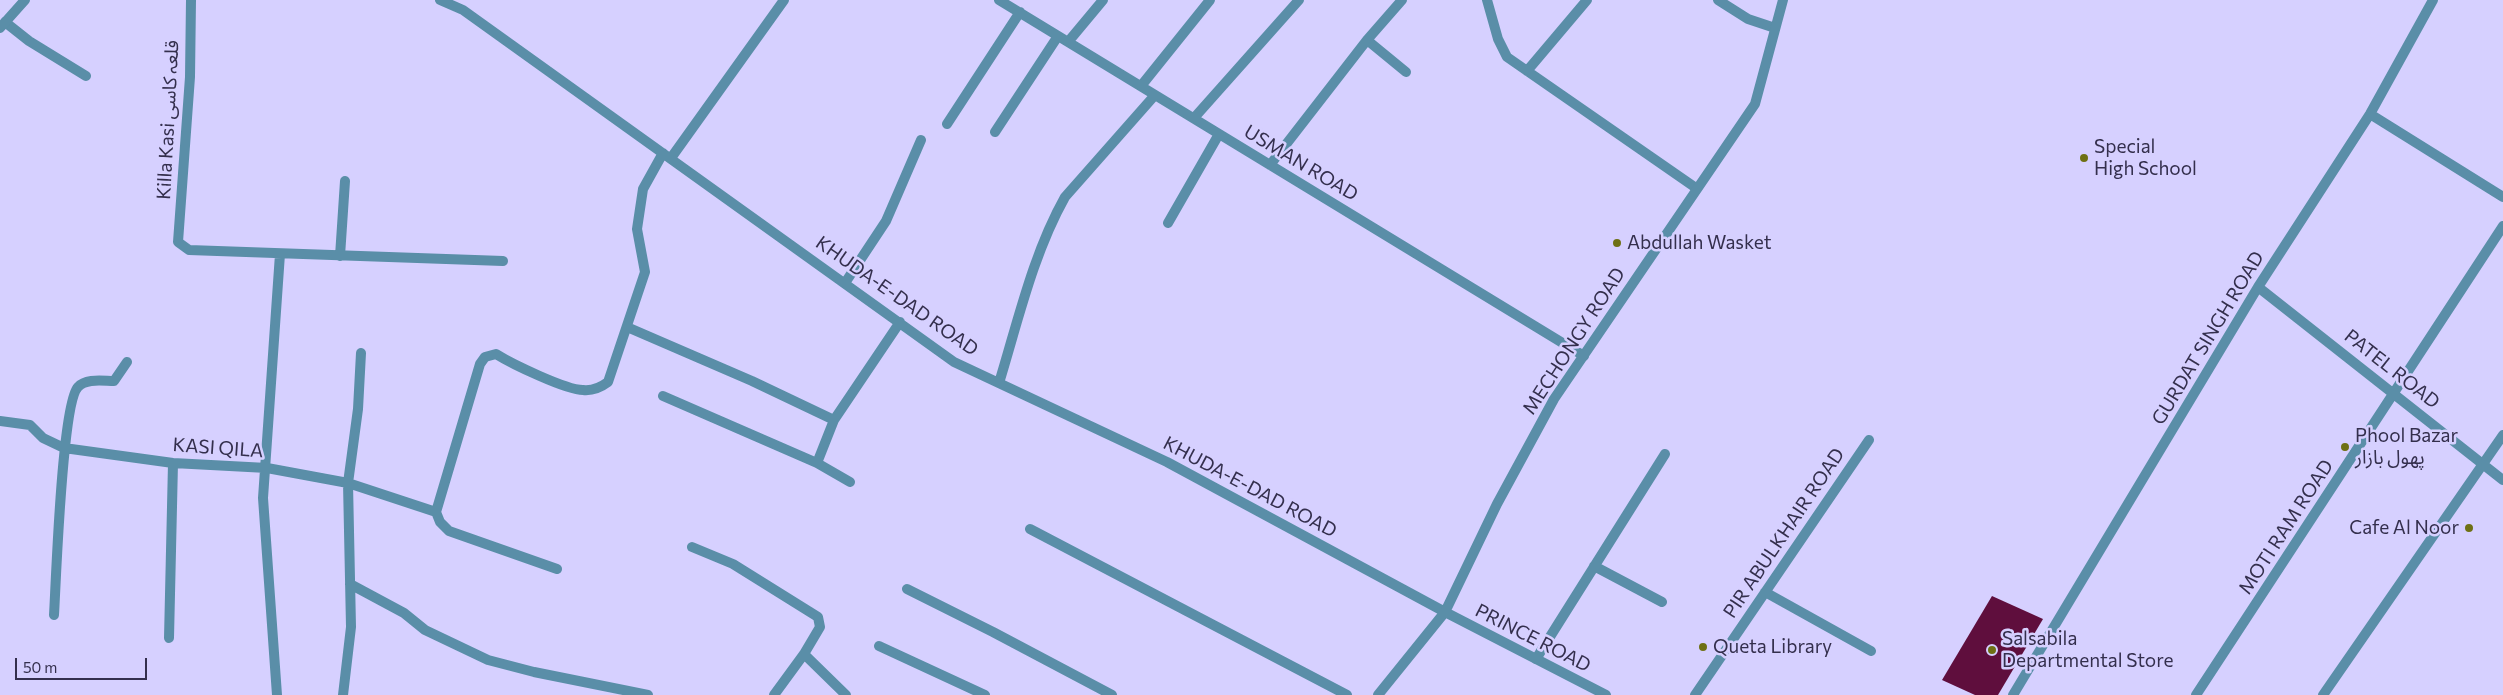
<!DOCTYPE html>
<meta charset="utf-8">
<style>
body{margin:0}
#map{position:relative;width:2503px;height:695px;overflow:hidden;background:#d6d0ff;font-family:Commissioner,sans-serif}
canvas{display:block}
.scale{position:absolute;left:15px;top:658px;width:132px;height:22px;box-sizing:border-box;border:2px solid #342f4d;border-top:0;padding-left:6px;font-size:15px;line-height:18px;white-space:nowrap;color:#342f4d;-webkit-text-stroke:4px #d6d0ff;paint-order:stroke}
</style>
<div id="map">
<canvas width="2503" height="695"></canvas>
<div class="scale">50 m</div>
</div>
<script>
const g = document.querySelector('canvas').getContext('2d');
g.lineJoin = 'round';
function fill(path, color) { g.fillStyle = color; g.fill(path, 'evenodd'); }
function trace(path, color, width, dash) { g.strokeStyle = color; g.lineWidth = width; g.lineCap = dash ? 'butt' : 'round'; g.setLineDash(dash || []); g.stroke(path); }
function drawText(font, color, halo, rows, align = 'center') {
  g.font = font + ' Commissioner,"Noto Sans Arabic",sans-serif'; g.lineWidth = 5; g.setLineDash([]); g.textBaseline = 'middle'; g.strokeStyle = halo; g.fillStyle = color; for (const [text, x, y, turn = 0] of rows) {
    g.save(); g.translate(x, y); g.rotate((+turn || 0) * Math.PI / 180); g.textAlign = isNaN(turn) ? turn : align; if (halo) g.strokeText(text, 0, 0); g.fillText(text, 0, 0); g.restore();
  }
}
const building = new Path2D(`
 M1992,596L2043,619L1998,695H1975L1942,680Z`);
const minor = new Path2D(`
 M191,0L190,77L178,242L189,250L503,261
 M440,0L463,10L954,362L1167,462L1445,612
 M999,0L1584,356
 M1487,0L1498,39L1507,57L1696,188
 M1718,0L1748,19L1775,28
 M5,22L29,41L86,76
 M1367,40L1406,72
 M1068,42L1103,0
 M1527,71L1587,0
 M1141,86L1210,0
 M2370,114L2503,197
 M1194,118L1299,0
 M947,124L1020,12
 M995,132L1058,36
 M671,158L784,0
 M1270,165L1367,40L1402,0
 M1168,223L1219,134
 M340,256L345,181
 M845,283L886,221L921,140
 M2258,287L2503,480
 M627,327L752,381L834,420
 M999,383C1018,321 1033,254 1065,197L1155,95
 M663,396L817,463L850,482
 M0,421L30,425L43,438L64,448L173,463L267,468L348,483L436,512
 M817,463L834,420L900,322
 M1030,529L1347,695
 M692,547L733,564L818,617L820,627L804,654L774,695
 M1594,566L1662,602
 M557,569L449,531L440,522L436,512L480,364L485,357L496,354C512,364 566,390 583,390C593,391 600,388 608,382L645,272L637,229L643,189L663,153
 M350,584L404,613L425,630L488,660L534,672L648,695
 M907,589L993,632L1112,695
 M1765,592L1871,651
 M54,615C56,582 62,403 78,387C86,378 103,381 114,381L127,362
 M169,638L173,463
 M879,646L985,695
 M804,654L846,695
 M1536,659L1665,454
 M277,695L263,498L280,254
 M343,695L351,627L348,483L358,409L361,353
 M1695,695L1869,440
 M2013,695L2258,287L2370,114L2433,0
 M2196,695L2503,226
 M2323,695L2503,435`);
const tertiary = new Path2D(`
 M0,28L25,0
 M1445,612L1606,695
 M1378,695L1445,612L1497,504L1554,399L1755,104L1783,0`);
const markers = [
 [2084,158,5,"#6e7014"],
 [1617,243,5,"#6e7014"],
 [2345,447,5,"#6e7014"],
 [2469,528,5,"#6e7014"],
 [1703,647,5,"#6e7014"],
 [1992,650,5,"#6e7014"]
];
const streetNames = [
 ["Killa Kasi قلعہ کاسی",168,120,-87],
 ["USMAN ROAD",1301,163,31],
 ["KHUDA-E-DAD ROAD",897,296,35],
 ["GURDAT SINGH ROAD",2208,338,-59],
 ["MECHONGY ROAD",1574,341,-57],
 ["PATEL ROAD",2392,369,38],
 ["KASI QILA",218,448,4],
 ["KHUDA-E-DAD ROAD",1250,487,28],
 ["MOTI RAM ROAD",2286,527,-57],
 ["PIR ABULKHAIR ROAD",1784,533,-56],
 ["PRINCE ROAD",1533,638,27]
];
const poiNames = [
 ["Special",2094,147],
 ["High School",2094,169],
 ["Abdullah Wasket",1627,243],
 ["Phool Bazar",2355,436],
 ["پھول بازار",2355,458],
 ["Cafe Al Noor",2459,528,"right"],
 ["Salsabila",2002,639],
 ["Departmental Store",2002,661],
 ["Queta Library",1713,647]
];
fill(building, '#5f0e3d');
trace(minor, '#5a8ea8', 10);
trace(tertiary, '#5a8ea8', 10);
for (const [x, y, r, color] of markers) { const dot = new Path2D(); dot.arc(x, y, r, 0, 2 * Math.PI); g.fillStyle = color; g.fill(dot); trace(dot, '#d6d0ff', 2); }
drawText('19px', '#342f4d', '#d6d0ff', streetNames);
drawText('19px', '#342f4d', '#d6d0ff', poiNames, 'left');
</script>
